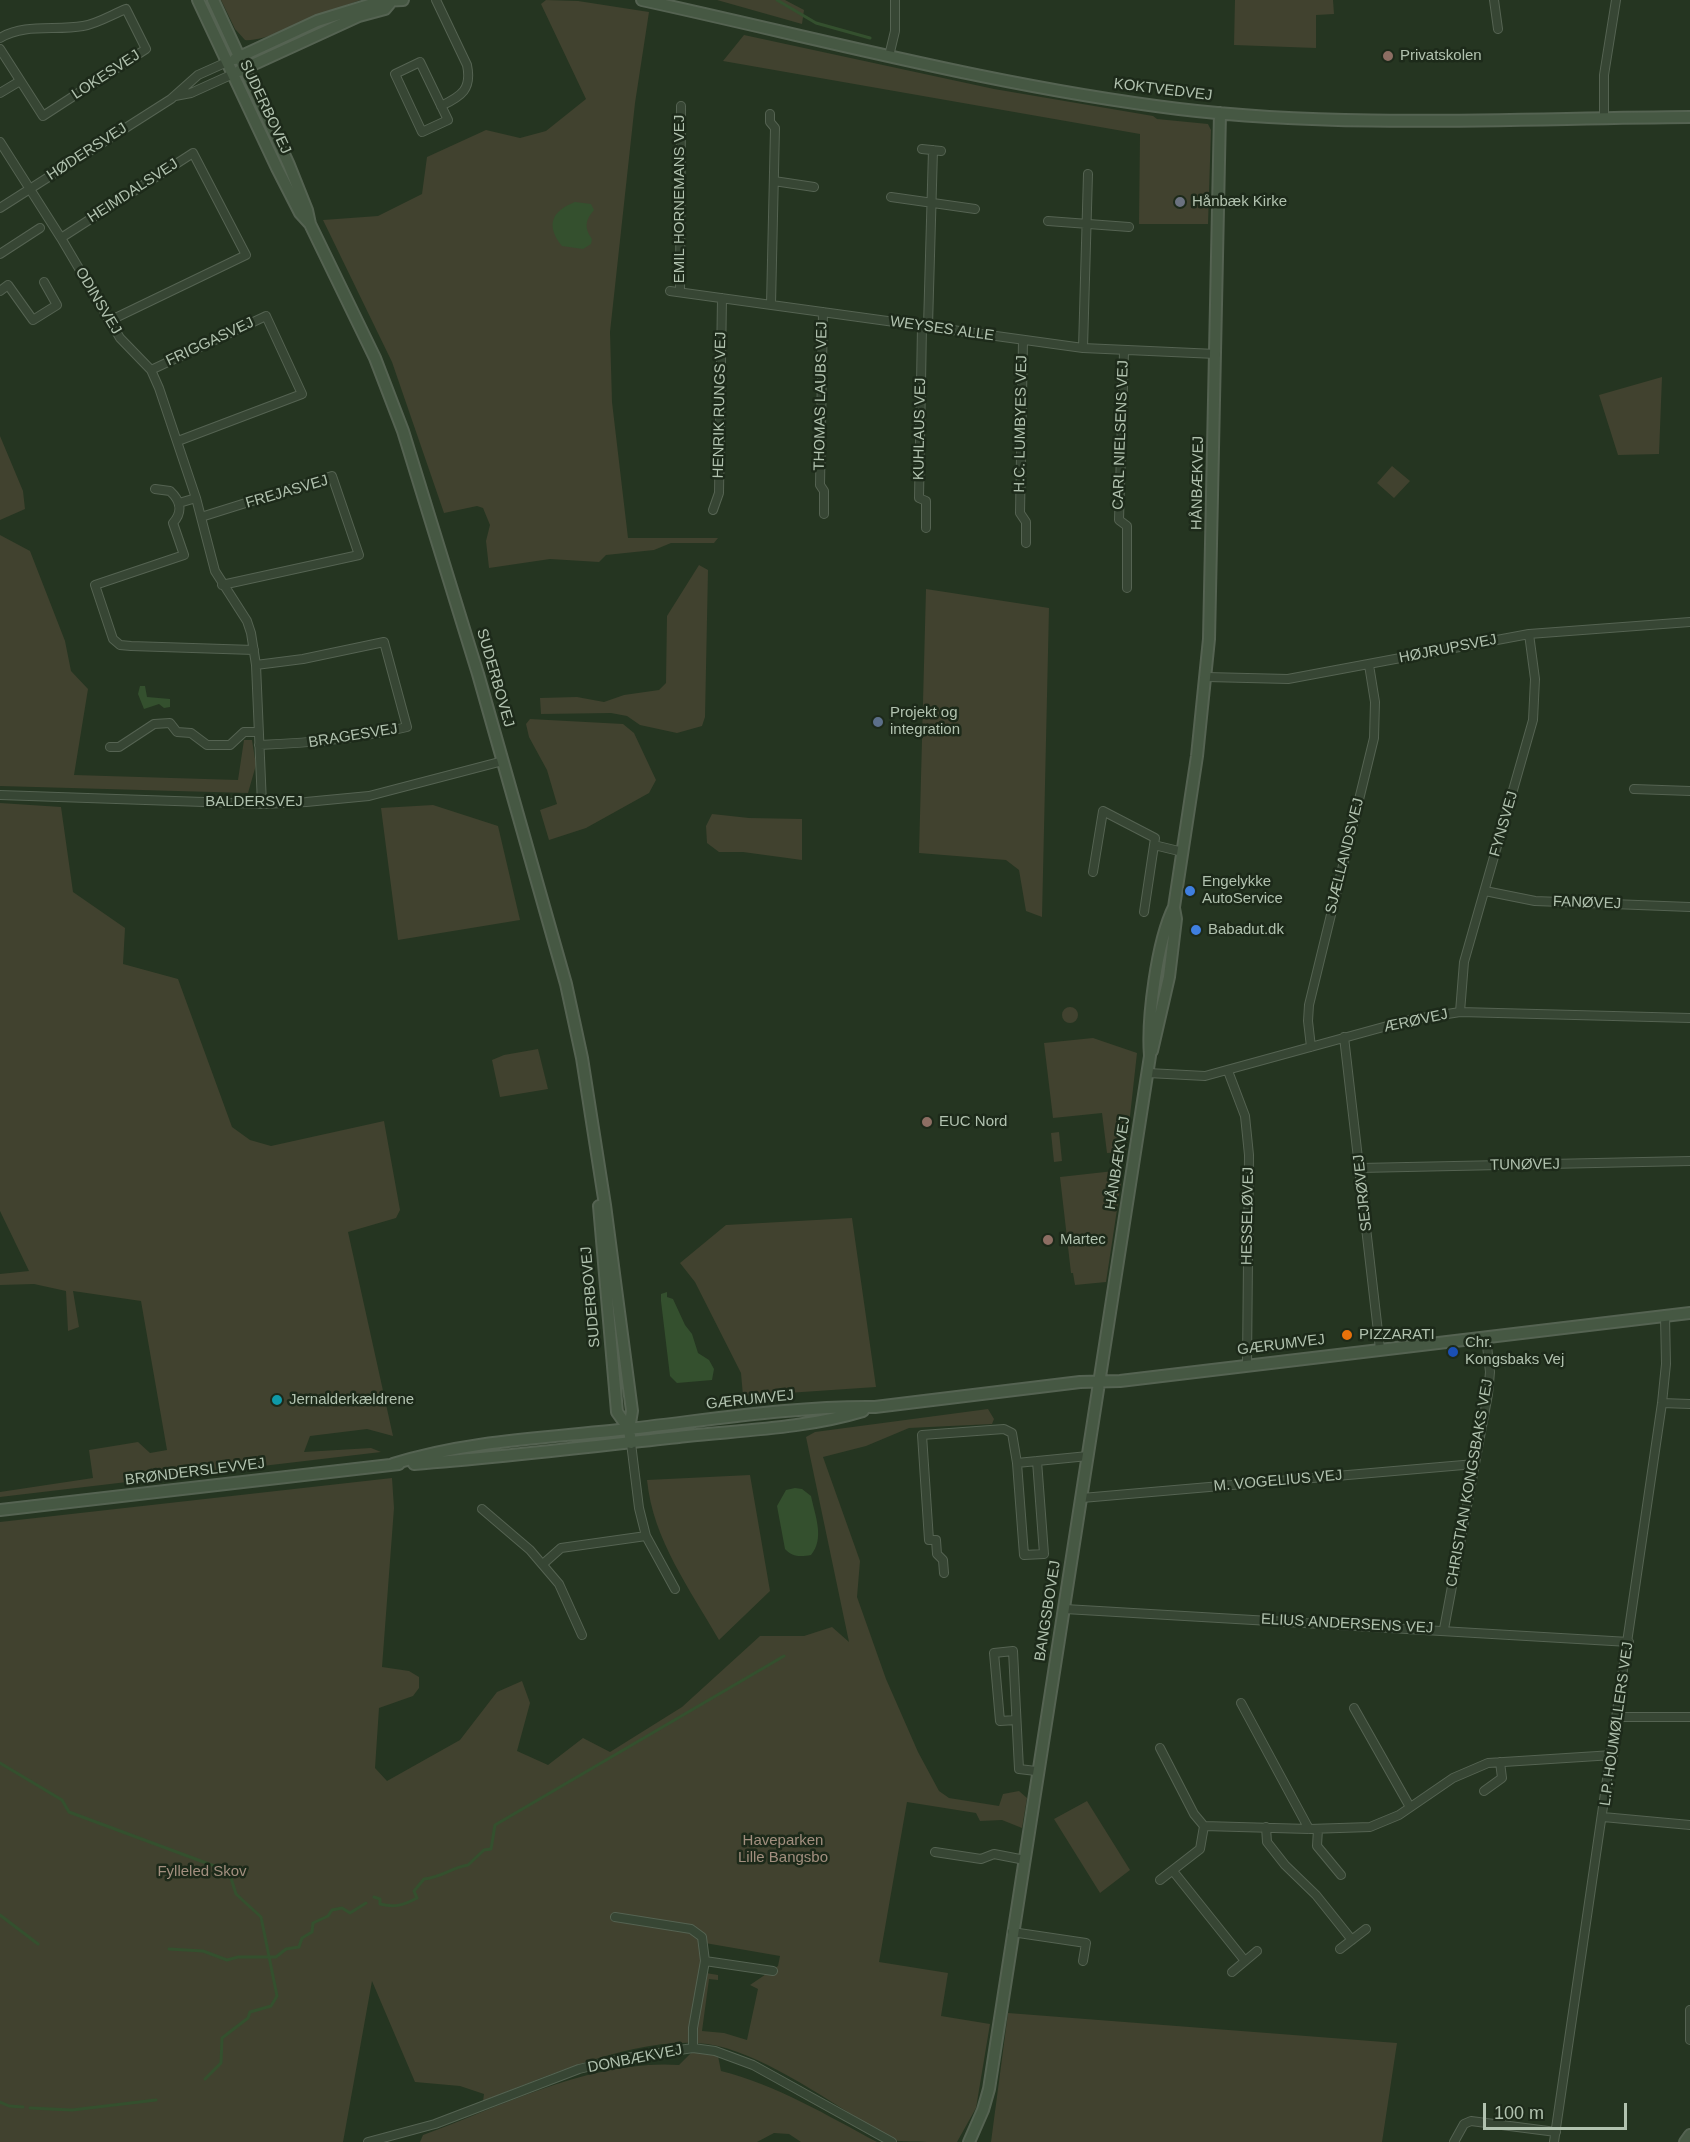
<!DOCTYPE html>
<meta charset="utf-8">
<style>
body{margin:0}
#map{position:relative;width:1690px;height:2142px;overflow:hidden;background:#253521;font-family:Helvetica,sans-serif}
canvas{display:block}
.scale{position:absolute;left:1483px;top:2103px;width:144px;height:27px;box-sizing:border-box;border:3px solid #b1c2af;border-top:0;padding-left:8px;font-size:18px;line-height:21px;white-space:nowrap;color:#b1c2af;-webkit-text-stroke:4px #1d2a1a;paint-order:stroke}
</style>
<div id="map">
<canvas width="1690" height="2142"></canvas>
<div class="scale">100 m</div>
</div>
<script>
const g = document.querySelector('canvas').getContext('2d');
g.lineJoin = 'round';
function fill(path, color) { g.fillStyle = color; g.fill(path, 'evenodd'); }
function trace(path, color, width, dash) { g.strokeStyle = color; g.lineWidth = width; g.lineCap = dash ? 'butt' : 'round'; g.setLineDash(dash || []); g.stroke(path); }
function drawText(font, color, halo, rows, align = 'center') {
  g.font = font + ' Helvetica,sans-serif'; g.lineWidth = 5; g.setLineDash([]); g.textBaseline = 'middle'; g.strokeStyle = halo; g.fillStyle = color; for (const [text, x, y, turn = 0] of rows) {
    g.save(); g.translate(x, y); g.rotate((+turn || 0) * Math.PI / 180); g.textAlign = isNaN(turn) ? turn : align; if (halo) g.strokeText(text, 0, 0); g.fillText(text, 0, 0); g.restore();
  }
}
const green = new Path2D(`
 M221,0H361C333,8 267,43 245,40L235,29Z
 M546,0L578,1L649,12L635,103L610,332L612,402L628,538H718L714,543H671L654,550L606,555L599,562L550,559L489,568L486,541L490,525L483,508L477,506L444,513L392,362L323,220L378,216L422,194L427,157L486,130L520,138L546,131L586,99L541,4Z
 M717,0H785L804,10L802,24Z
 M1235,0H1333L1334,14L1316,15V48L1234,45Z
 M744,35L994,89L1153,116L1157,119L1208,124L1211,130L1208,224H1139L1140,134L723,61Z
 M1662,377L1659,454L1618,455L1599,395Z
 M0,436L23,491L25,509L0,520Z
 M1392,466L1410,481L1394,498L1377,483Z
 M0,535L30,551L65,641L71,671L88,689L74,775L238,780L244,740H252L256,765L248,793L0,786Z
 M699,565L708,570L705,717L702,726L677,733L640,725L627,716L611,713L541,714L540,698L577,697L604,702L624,695L659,690L666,683L667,616Z
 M926,589L1049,608L1042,917L1026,911L1019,870L1006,860L919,853Z
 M530,719L623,724L634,733L656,780L649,793L586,828L549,840L540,810L557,804L547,770L529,737L526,724Z
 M0,803L61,807L73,892L125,928L123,964L178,979L232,1127L250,1140L271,1146L384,1121L400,1210L396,1218L348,1232L393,1436L367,1429L310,1436L304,1452L371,1448L381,1452L0,1497V1492L93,1478L89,1450L138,1442L150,1453L167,1450L141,1301L73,1291L79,1327L68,1331L66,1291L34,1284L0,1285V1274L29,1271L0,1211Z
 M433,805L498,826L520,920L398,940L381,808Z
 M712,814L749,818L802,819V860L743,852H719L707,843L706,826Z
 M1062 1015a8 8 0 1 1 16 0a8 8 0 1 1-16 0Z
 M1093,1038L1137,1053L1126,1152L1107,1153L1102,1113L1053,1118L1044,1043Z
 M538,1049L548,1089L500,1097L492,1060L504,1055Z
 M1059,1132L1062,1161L1054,1162L1051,1133Z
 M1123,1170L1106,1282L1075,1285L1073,1273H1071L1060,1177Z
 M852,1218L876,1387L743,1396L741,1373L695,1282L680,1263L726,1225Z
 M988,1409L994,1419L992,1424L909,1428L866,1446L823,1457L860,1561L857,1597L886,1679L918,1752L939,1791L949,1798L999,1806L1003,1794L1019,1791L1027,1798L1022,1828L1002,1820L980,1821L976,1813L907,1802L879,1962L948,1973L941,2016L990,2024L976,2108L957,2142C943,2142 911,2142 898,2141C887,2137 877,2129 866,2123C822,2097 758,2051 707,2044C638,2035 547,2076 483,2101L484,2094L460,2086L415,2082L372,1981L343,2142H0V1522L392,1478L394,1508L382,1667L409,1671L419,1677V1688L413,1696L379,1708L375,1768L387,1781L460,1740L497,1692L522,1681L530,1703L517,1751L548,1765L583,1738L610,1752L682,1707L760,1636H804L832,1627L849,1642L806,1437L815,1432ZM705,1943L780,1956L778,1966L750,1985L758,1989L747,2040L724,2033L702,2031L709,1979L718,1980V1975L700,1972Z
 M750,1475L770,1591L719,1640C690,1589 653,1540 647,1480Z
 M1087,1801L1130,1870L1100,1893L1054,1819Z
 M1008,2013L1397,2043L1382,2142H991Z
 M693,2051H717L721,2071C777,2085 826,2115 877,2142H801L789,2134L774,2133L757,2142H420L423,2135C502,2106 593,2059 679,2065Z`);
const water = new Path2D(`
 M575,202L591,204L594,210C585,220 584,228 592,239L591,244L583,249L562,246C545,225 552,211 575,202Z
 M140,686H145L147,697L170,699V707L164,708L159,704L144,709L138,694Z
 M667,1292V1297L673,1299L685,1325L692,1334L698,1353L709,1360L714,1369L712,1380L677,1383L670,1376L661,1301V1294Z
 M795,1488L802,1489L811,1496C815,1516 825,1538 811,1555C800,1557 792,1557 785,1549L777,1506L786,1490Z`);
const stream = new Path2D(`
 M777,0L816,23L870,38
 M0,1763L62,1800L69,1812L217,1867L231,1878L236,1894L261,1917L277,1996L271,2006L250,2012L248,2018L222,2038L221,2063L205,2079
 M374,1897L380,1899V1904C395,1908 404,1905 417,1898L414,1891L424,1879C443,1877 450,1868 468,1865L484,1850L491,1849L495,1825L784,1656
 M0,1915L38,1944
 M169,1949L203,1951L227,1960L238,1957H276L286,1949L299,1947L302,1938L312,1932L313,1923L328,1916L332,1910L342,1908L350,1913L366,1903
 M0,2102L9,2106L23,2107
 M30,2108L72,2110L156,2100`);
const street = new Path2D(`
 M436,0L467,65C472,89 462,96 441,106
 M1494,0L1498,29
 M0,38C25,23 55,31 83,26C97,24 113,14 126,9L146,49L43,116L0,49
 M889,56L895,31V0
 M420,62L448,120L422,132L395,74Z
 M0,93L20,81
 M175,96L191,93L233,74
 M770,114V122L775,128L771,305
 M1604,117V75L1616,0
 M0,142L61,238L120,338L151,370L159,388L196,498L215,571L247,621L251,633L256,665L262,804
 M922,149L941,151
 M774,181L814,187
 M891,197L975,209
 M0,208L171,99L198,75L227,62
 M1048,221L1129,227
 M61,238L193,153L246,255L109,321
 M0,254L40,228
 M0,291L8,285L33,320L57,305L44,282
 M670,291L1083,348L1216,354
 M680,292L681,106
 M823,312L820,485L824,491V514
 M922,326L919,498L926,501V528
 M928,326L933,150
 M1023,340L1020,513L1026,522V543
 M1083,348L1088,174
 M1124,352L1119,520L1127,526V588
 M151,370L266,316L302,394L178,441
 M155,489L170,491C181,501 183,512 173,523L184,555L95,585L113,639L120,645L131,646L254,650
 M179,503L196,498
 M713,510L719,493L722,298
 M201,517L332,476L359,555L222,585
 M256,665L303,659L384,642L407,727C358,739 310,743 259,745
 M1207,677L1288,679L1529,634L1690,622
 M110,747H119L154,724L170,723L177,732L191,733L207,745H230L244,732H259
 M1634,789L1690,791
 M0,795L262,804L306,802L369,796L503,761
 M1093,872L1103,811L1155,838L1154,845L1183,852
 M1485,891L1535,901L1690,907
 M1144,912L1154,845
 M1460,1012L1464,962L1533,720L1535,679L1529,634
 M1344,1037L1380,1349
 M1311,1047L1308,1021L1309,1005L1374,738L1375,702L1369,665
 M1228,1071L1245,1116L1249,1155L1247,1364
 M1148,1073L1205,1076L1409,1020L1460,1012L1690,1018
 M1360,1168L1690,1161
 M1662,1403L1690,1404
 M631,1443L639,1508L646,1536L675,1589
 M1017,1463L1024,1555L1044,1554L1037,1461
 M1082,1498L1475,1464
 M482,1509L530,1550L559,1584L582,1635
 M543,1564L561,1548L646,1536
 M944,1573L943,1560L937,1554L936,1540H929L922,1435L1004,1429L1012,1433L1017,1463L1088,1456
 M1065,1609L1629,1642
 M1444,1629L1488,1394L1490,1372L1486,1337
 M1241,1703L1309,1829
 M1354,1708L1410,1807
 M1618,1717H1690
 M1016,1720L1000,1721L994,1653L1013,1651L1019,1769L1036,1771
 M1160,1748L1194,1814L1204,1826
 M1484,1791L1502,1778L1500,1762
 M1603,1817L1690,1825
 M1266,1827L1267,1842L1285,1865L1316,1895L1352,1940
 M1318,1829L1317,1846L1341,1875
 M935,1852L981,1859L994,1854L1025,1860
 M1173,1871L1245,1961
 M1160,1880L1200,1849L1204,1826L1309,1829L1370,1827L1399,1815L1453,1778L1488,1763L1613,1755
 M615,1917L691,1929L702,1937L705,1961
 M1012,1932L1086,1943L1083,1961
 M1340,1949L1366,1929
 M1232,1972L1257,1951
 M1690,2010V2040
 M693,2048V2028L705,1961L773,1971
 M368,2142L435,2124L579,2069L625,2058L693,2048L715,2051L753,2065L892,2142
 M1454,2142L1464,2124L1471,2121L1556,2132
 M1554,2142L1662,1403L1666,1364L1665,1316`);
const secondary = new Path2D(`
 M198,0L277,168L300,213L310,224
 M213,0L289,165L307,210L310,224L375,358L403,431L478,674L566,984L582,1058L605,1205L632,1411L629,1429L631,1443
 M642,0C821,39 998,87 1179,109C1345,129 1522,118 1690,117
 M235,59L317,21L382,1L403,0
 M239,71L359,16L385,9L390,3
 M1152,1051L1169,977L1176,919L1174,908
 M599,1206L617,1412L629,1429
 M393,1464C465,1441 545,1438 619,1430C704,1421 790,1406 875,1407L1080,1382L1120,1381L1690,1313
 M414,1464C505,1457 596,1446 687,1436C745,1430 807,1428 863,1411
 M0,1510L399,1464
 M969,2142L983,2110L989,2089L1150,1056C1147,1019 1157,941 1174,907L1197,756L1209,639L1220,113
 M1685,2142L1690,2135`);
const markers = [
 [1388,56,6,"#8d6e63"],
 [1180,202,6,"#6b7280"],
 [878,722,6,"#5c6f8a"],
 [1190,891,6,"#3f7fe0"],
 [1196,930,6,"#3f7fe0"],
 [927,1122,6,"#8d6e63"],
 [1048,1240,6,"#8d6e63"],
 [1347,1335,6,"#e8710a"],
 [1453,1352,6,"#1a4fb4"],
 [277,1400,6,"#0f9aa8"]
];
const poiNames = [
 ["Privatskolen",1400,56],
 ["Hånbæk Kirke",1192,202],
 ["Projekt og",890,713],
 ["integration",890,730],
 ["Engelykke",1202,882],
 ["AutoService",1202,899],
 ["Babadut.dk",1208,930],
 ["EUC Nord",939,1122],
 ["Martec",1060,1240],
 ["PIZZARATI",1359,1335],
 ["Chr.",1465,1343],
 ["Kongsbaks Vej",1465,1360],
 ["Jernalderkældrene",289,1400]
];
const streetNames = [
 ["LOKESVEJ",106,75,-33],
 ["KOKTVEDVEJ",1163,90,7],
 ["SUDERBOVEJ",265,107,65],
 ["HØDERSVEJ",87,152,-33],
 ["HEIMDALSVEJ",133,191,-33],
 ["EMIL HORNEMANS VEJ",680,199,-90],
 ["ODINSVEJ",98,301,59],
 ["WEYSES ALLE",942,329,8],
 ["FRIGGASVEJ",210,342,-25],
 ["THOMAS LAUBS VEJ",821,396,-89],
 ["HENRIK RUNGS VEJ",720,405,-89],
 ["H.C. LUMBYES VEJ",1021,424,-89],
 ["KUHLAUS VEJ",920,429,-89],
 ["CARL NIELSENS VEJ",1121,435,-88],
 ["HÅNBÆKVEJ",1198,483,-89],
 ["FREJASVEJ",287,492,-16],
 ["HØJRUPSVEJ",1448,649,-11],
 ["SUDERBOVEJ",495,678,74],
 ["BRAGESVEJ",353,736,-9],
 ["BALDERSVEJ",254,802],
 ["FYNSVEJ",1504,824,-74],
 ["SJÆLLANDSVEJ",1345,856,-76],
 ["FANØVEJ",1587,903,2],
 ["ÆRØVEJ",1416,1021,-12],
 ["HÅNBÆKVEJ",1118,1163,-81],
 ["TUNØVEJ",1525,1165,-1],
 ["SEJRØVEJ",1363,1193,-96],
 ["HESSELØVEJ",1248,1216,-89],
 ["SUDERBOVEJ",591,1297,-95],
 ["GÆRUMVEJ",1281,1345,-7],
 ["GÆRUMVEJ",750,1400,-6],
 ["BRØNDERSLEVVEJ",195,1472,-7],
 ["M. VOGELIUS VEJ",1278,1481,-5],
 ["CHRISTIAN KONGSBAKS VEJ",1470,1483,-80],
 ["BANGSBOVEJ",1048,1611,-81],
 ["ELIUS ANDERSENS VEJ",1347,1624,3],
 ["L.P. HOUMØLLERS VEJ",1617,1724,-82],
 ["DONBÆKVEJ",635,2059,-11]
];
const parkNames = [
 ["Haveparken",783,1841],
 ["Lille Bangsbo",783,1858],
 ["Fylleled Skov",202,1872]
];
fill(green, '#41422f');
fill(water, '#34502e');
trace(stream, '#34502e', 3);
trace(street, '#556352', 10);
trace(secondary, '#556352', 14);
trace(street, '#374634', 8);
trace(secondary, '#465843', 10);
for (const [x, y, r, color] of markers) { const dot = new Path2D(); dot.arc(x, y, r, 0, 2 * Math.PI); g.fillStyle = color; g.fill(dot); trace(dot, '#1d2a1a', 2); }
drawText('15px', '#b1c2af', '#1d2a1a', poiNames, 'left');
drawText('15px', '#b1c2af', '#1d2a1a', streetNames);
drawText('15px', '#a28f7f', '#1d2a1a', parkNames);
</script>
